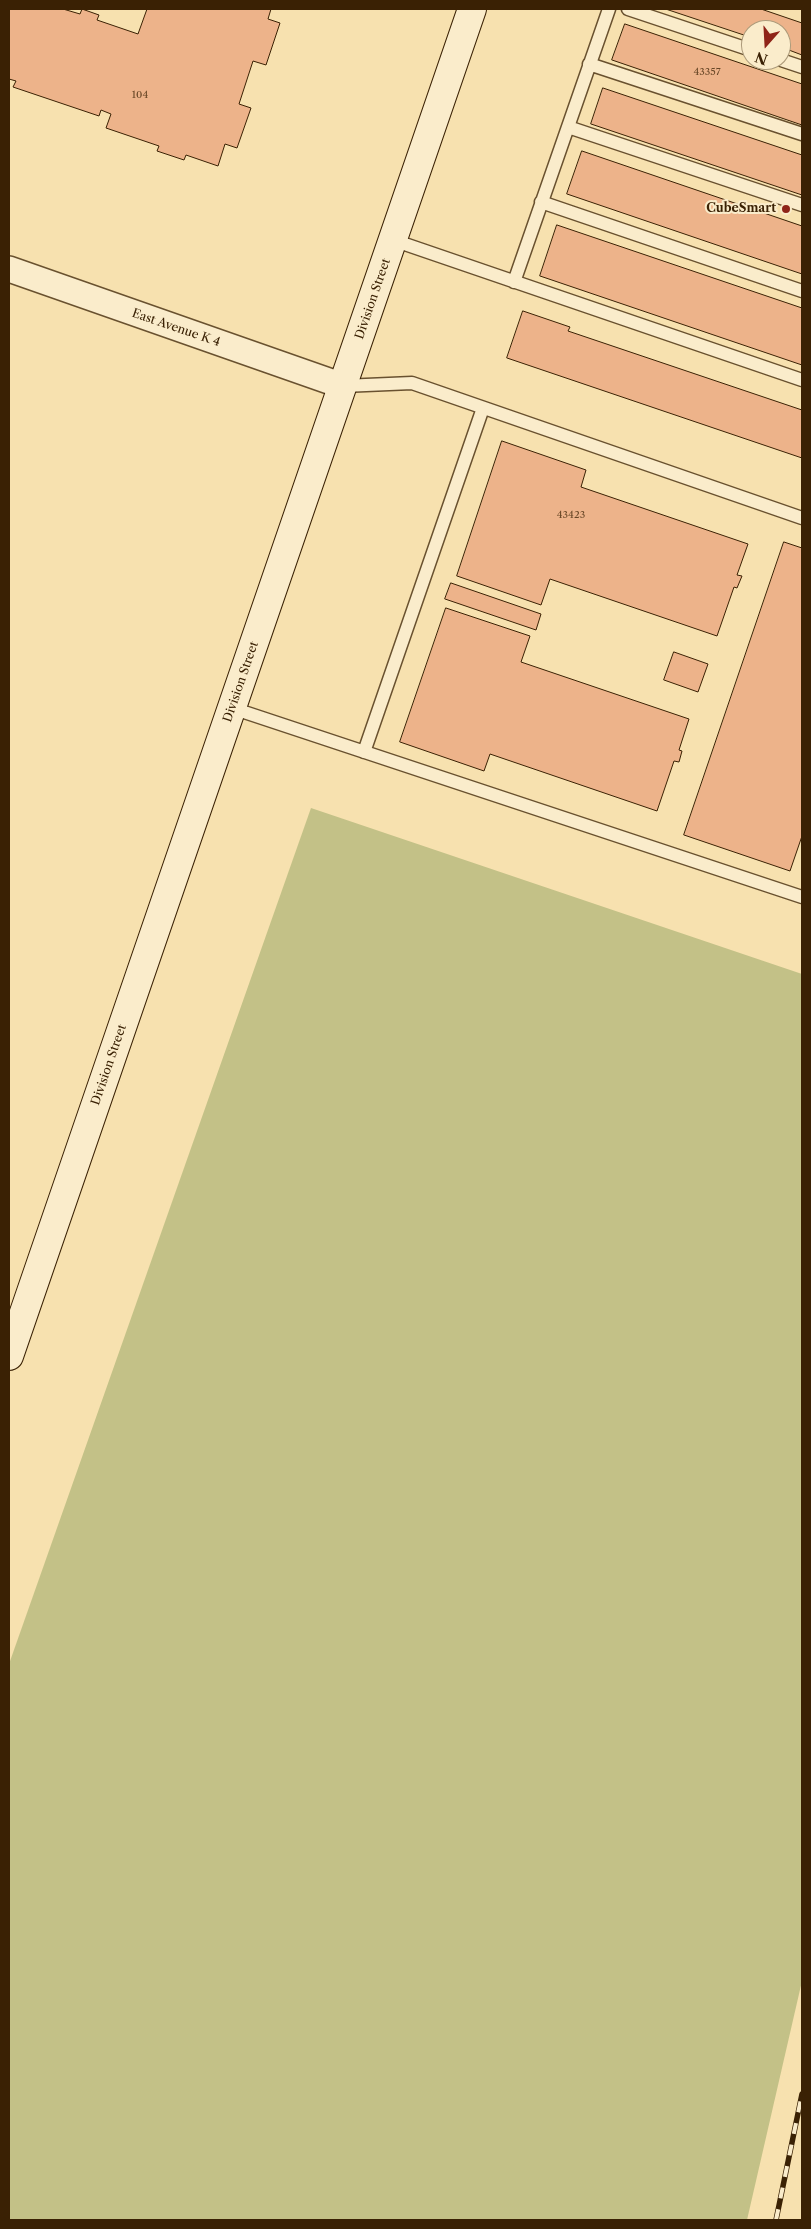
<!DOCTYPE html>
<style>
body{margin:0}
#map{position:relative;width:811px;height:2229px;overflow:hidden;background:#f7e1af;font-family:"Libre Caslon Text",serif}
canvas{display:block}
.frame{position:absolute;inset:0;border:10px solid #3a2104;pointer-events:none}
.north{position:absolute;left:741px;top:20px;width:50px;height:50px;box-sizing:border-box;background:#faeccb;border:1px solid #ad9b7b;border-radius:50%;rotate:199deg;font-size:14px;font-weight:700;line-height:20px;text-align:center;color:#3a2104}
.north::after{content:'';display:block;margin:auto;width:18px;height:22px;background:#8f2418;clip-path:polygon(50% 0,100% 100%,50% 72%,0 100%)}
</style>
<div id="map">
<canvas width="811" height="2229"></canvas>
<div class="frame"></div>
<div class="north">N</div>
</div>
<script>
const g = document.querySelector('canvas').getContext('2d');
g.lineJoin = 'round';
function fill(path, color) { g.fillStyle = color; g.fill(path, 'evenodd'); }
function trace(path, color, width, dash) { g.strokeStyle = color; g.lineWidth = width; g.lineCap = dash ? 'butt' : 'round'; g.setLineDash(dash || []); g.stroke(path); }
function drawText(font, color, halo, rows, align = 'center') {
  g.font = font + ' "Libre Caslon Text",serif'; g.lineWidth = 4; g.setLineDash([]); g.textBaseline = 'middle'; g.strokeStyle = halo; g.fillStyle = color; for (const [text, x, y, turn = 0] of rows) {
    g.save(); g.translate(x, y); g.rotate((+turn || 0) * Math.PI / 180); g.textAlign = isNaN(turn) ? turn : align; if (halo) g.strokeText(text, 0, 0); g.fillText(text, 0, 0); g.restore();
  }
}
const green = new Path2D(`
 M311,808L802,974V1981L747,2220H9V1664Z`);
const building = new Path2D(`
 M9,9H63L80,14L82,9L99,15L97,20L138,34L147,9H271L268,19L280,23L266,65L253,61L239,104L251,108L237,148L225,144L218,166L186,155L184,160L157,151L159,146L106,128L111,114L101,110L99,116L13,87L16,81L9,79Z
 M666,9H761L802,23V55L781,47V30H751V37Z
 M625,24L802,84V125L612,60Z
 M603,88L802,155V195L591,124Z
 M582,151L802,226V274L567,194Z
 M557,225L802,308V365L540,276Z
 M523,311L570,327L568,331L802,410V458L507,358Z
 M502,441L586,470L581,487L748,544L737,575L742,576L737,588L734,587L717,636L550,579L541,605L457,576Z
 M784,542L802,548V836L790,871L684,835Z
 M451,583L541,614L536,630L445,599Z
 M446,608L530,636L521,662L689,719L679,750L682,751L679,762L674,761L657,811L490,754L484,771L400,742Z
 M674,652L708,664L698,692L664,680Z`);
const lane = new Path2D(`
 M628,9L751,50
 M781,60L802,67
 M589,64L802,134
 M568,127L802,205
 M541,202L802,291
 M393,240L802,380
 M514,282L609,9
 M343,386L412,383L802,518
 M232,708L802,897
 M364,752L483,408`);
const street = new Path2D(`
 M9,269L343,386`);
const secondary = new Path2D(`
 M9,1356L472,9`);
const rail = new Path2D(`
 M776,2220L802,2094`);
const markers = [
 [786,209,5,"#8f2418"]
];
const numberNames = [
 ["43357",707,72],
 ["104",140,95],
 ["43423",571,515]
];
const poiNames = [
 ["CubeSmart",776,209]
];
const streetNames = [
 ["Division Street",373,299,-71],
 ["East Avenue K 4",176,328,19],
 ["Division Street",241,682,-71],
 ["Division Street",109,1065,-71]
];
fill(green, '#c3c187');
fill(building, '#edb38a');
trace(building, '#3a2104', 1);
trace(lane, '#69512f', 15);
trace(street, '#69512f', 28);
trace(secondary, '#3a2104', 30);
trace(lane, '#faeccb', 12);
trace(street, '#faeccb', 25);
trace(secondary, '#faeccb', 28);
trace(rail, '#3a2104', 5.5);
trace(rail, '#faeccb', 4, [11]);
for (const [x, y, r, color] of markers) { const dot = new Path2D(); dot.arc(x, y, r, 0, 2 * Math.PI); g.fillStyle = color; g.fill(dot); trace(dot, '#faeccb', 2); }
drawText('10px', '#674626', null, numberNames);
drawText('bold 12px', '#3a2104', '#faeccb', poiNames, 'right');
drawText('12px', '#3a2104', '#faeccb', streetNames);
</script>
